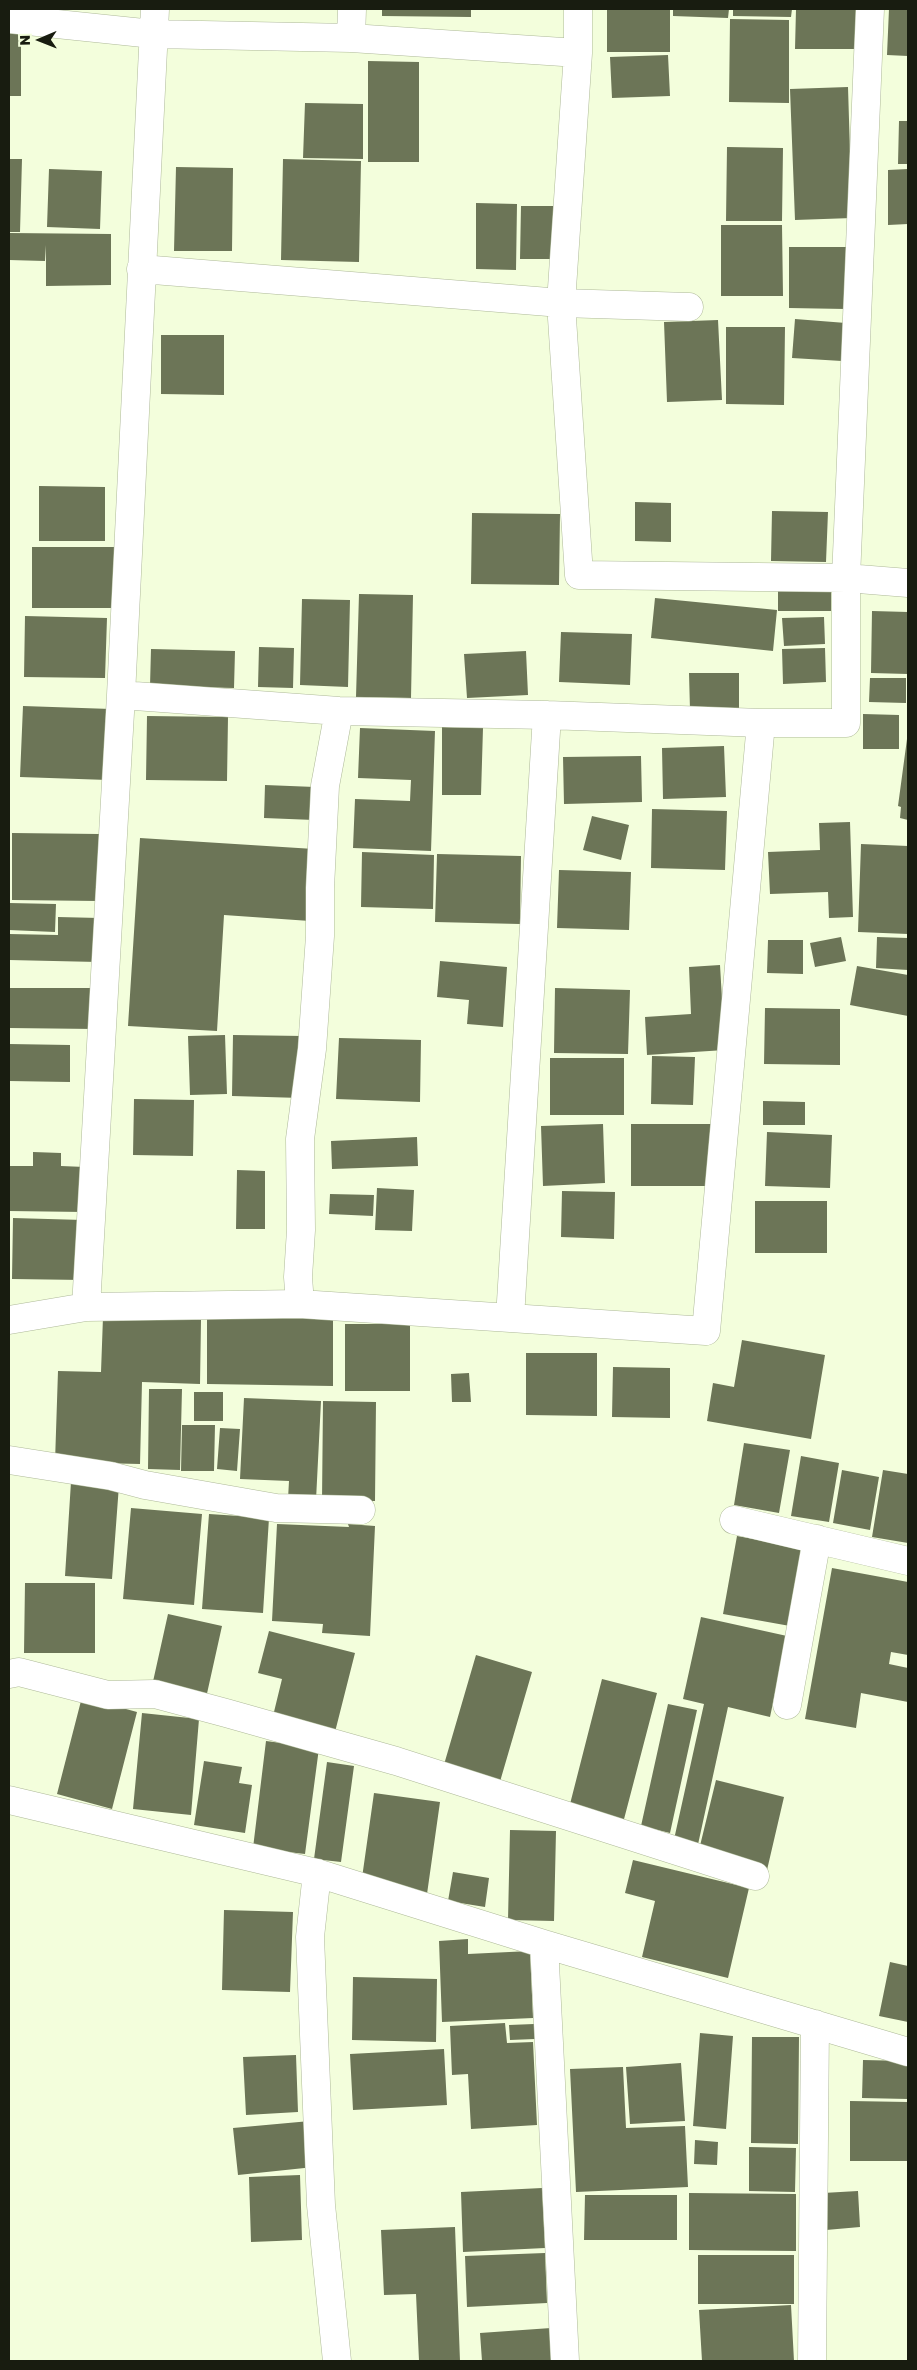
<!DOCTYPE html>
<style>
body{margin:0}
#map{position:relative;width:917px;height:2370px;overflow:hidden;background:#f3fedc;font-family:"Golos Text",sans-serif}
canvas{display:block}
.frame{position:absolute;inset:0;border:10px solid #181c10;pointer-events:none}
.north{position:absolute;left:15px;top:15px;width:50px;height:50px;-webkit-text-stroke:4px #f3fedc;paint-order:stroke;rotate:269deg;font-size:14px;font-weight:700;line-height:20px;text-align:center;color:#181c10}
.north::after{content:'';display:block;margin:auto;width:18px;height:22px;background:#181c10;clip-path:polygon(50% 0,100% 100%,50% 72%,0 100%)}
</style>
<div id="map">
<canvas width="917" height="2370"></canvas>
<div class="frame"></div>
<div class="north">N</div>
</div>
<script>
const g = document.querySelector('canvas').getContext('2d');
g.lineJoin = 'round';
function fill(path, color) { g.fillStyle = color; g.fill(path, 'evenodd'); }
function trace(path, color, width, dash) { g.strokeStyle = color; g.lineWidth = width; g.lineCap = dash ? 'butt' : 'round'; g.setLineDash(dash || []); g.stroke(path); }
const building = new Path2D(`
 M382,9H471V17L382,16Z
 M607,9H670V52H607Z
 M673,9H729L728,18L673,16Z
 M733,9H792L791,17L733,16Z
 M796,9H856V49H795Z
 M889,9H908V56L887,55Z
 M730,19L789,20V103L729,102Z
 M9,33H21V96H9Z
 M668,55L670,96L612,98L610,57Z
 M368,61L419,62V162H368Z
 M848,87L852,218L795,220L790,89Z
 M305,103L363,104V159L303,158Z
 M899,121H908V164H898Z
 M727,147L783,148L782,221H726Z
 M9,159H22L20,232H9Z
 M283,159L361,161L359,262L281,260Z
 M176,167L233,168L232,251H174Z
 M49,169L102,171L100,229L47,227Z
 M908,169V224L888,225V170Z
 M476,203L517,204L516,270L476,269Z
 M521,206H561L560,259H520Z
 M721,225H782L783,296H721Z
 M9,233L111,234V285L46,286V245L45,261L9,260Z
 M789,247H846V309L789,308Z
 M795,319L846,323L842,361L792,358Z
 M718,320L722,400L667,402L664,322Z
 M726,327H785L784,405L726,404Z
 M161,335H224V395L161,394Z
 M39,486L105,487V541H39Z
 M635,502L671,503V542L635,541Z
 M772,511L828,512L826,562L771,561Z
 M472,513L560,514L559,585L471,584Z
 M32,547H116L117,608H32Z
 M778,582L831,583V611H778Z
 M359,594L413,595L411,698L356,697Z
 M655,598L777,610L773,651L651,638Z
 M302,599L350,600L348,687L300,685Z
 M872,611L908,612V674L871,673Z
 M25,616L107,618L105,678L24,677Z
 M824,617L825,644L784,646L782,618Z
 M561,632L632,634L630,685L559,682Z
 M259,647L294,648L293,688L258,687Z
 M825,648L826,682L783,684L782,649Z
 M151,649L235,651L234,688L150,686Z
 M526,651L528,695L467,698L464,654Z
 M689,673H739V709L690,710Z
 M870,678H906V703L869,702Z
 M23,706L111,709L108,780L20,777Z
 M863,714L899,715V749H863Z
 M147,716L228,717L227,781L146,780Z
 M442,727L483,728L481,795H442Z
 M360,728L435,731L431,851L353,848L355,799L410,801L411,780L358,778Z
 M907,739H908V820L900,818L901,807L898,806Z
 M724,746L726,797L663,799L662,748Z
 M641,756L642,802L564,804L563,757Z
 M265,785L315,787L314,820L264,818Z
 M652,809L727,811L725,870L651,868Z
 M592,816L629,825L621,860L583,850Z
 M850,822L853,917L829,918L828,892L770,894L768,852L820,850L819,823Z
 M12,833L99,834L98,901L12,900Z
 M140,838L314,849L310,921L224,915L217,1031L128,1026Z
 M861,844L908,846V934L858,932Z
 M362,852L434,855L433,909L361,907Z
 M437,854L521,856L520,924L435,922Z
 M559,870L631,872L629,930L557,928Z
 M9,903L56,904L55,932L9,930Z
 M58,917L99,918L98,962L9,960V934L58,935Z
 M841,937L846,961L815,967L810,943Z
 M877,937L908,938V970L876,968Z
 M768,940H803V974L767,973Z
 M440,961L507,967L503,1027L467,1024L469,1000L437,997Z
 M720,965L725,1050L647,1055L645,1017L691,1014L689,967Z
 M857,966L908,975V1016L850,1005Z
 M9,988H95V1029L9,1028Z
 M555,988L630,990L628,1054L554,1053Z
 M765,1008L840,1009V1065L764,1064Z
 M225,1035L227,1094L190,1095L188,1036Z
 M233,1035L303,1036L301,1098L232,1096Z
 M339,1038L421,1040L420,1102L336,1099Z
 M9,1044L70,1045V1082L9,1081Z
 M652,1056L695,1057L693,1105L651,1104Z
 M550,1058H624V1115H550Z
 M134,1099L194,1100L193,1156L133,1155Z
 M763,1101L805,1102V1125H763Z
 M603,1124L605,1183L543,1186L541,1126Z
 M631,1124H713V1186H631Z
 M767,1132L832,1135L830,1188L765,1186Z
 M417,1137L418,1166L332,1169L331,1141Z
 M33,1152L61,1153V1166L85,1167L84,1212L9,1211V1166H33Z
 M237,1170L265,1171V1229H236Z
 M377,1188L414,1190L412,1231L375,1230Z
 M562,1191L615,1192L614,1239L561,1237Z
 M330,1194L374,1195L373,1216L329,1214Z
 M755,1201H827V1253H755Z
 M13,1218L83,1220V1280L12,1279Z
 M207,1313L333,1315V1386L207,1384Z
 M103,1317L201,1320L200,1384L142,1382L140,1464L55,1462L58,1371L101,1372Z
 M345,1324H410V1391H345Z
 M742,1340L825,1355L811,1439L707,1421L713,1383L734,1387Z
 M526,1353H597V1416L526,1415Z
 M613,1367L670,1368V1418L612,1417Z
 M469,1373L471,1402H452L451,1374Z
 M149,1389H182L180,1470L148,1469Z
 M194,1392H223V1421H194Z
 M244,1398L321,1401L316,1500L288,1499L289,1481L240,1479Z
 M323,1401L376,1402L375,1501H322Z
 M182,1425H215L214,1471H181Z
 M220,1428L240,1429L237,1471L217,1469Z
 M744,1443L790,1450L779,1513L734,1505Z
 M801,1456L839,1463L829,1522L791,1516Z
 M842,1470L879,1477L870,1530L833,1523Z
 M883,1470L908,1474V1543L872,1537Z
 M71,1482L119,1485L112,1579L65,1576Z
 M131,1508L202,1514L194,1605L123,1599Z
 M209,1514L269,1518L263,1613L202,1609Z
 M277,1524L349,1527L348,1524L375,1526L370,1636L322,1633L323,1624L272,1621Z
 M737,1536L804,1548L790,1626L723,1614Z
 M832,1568L908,1582V1655L891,1652L889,1664L908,1668V1702L861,1693L856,1728L805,1719Z
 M25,1583H95V1653H24Z
 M168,1614L222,1626L206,1698L152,1686Z
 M701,1617L787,1636L770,1717L728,1707L697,1849L673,1844L704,1704L683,1699Z
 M269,1631L355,1653L335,1732L273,1716L282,1679L258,1673Z
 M476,1655L532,1672L499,1785L443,1768Z
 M602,1679L657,1693L623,1823L569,1808Z
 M82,1697L137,1712L112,1809L57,1794Z
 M668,1704L697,1710L670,1833L641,1826Z
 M142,1713L199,1719L191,1815L133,1809Z
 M266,1741L319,1748L305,1854L253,1848Z
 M204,1761L242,1767L239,1783L252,1785L245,1833L194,1825Z
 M327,1762L354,1766L341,1862L314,1859Z
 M716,1780L784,1797L767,1870L698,1854Z
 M374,1793L440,1802L427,1894L361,1885Z
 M510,1830L556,1831L554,1921L508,1920Z
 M633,1860L749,1888L728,1978L642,1957L655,1901L625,1893Z
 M453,1872L489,1878L485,1907L448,1901Z
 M224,1910L293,1912L290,1992L222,1990Z
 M468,1939V1954L530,1951L533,2018L442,2022L439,1941Z
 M890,1962L908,1966V2022L879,2016Z
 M353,1977L437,1979L436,2042L352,2040Z
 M505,2023L507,2043L533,2042L537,2125L471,2129L468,2074L452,2075L450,2026Z
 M534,2024L535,2039L510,2040L509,2025Z
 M700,2033L733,2036L726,2129L693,2126Z
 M752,2037H799L798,2144L751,2143Z
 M444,2049L447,2105L353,2110L350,2054Z
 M296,2055L298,2112L246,2115L243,2057Z
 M863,2060L908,2061V2099L862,2098Z
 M681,2063L685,2121L630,2124L626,2067Z
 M623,2067L626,2128L685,2126L688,2187L576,2192L570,2069Z
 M850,2101L908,2102V2161H850Z
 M310,2121L314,2167L238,2175L233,2128Z
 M695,2140L718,2142L717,2165L694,2164Z
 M749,2147L796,2148L795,2192L749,2191Z
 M300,2175L302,2240L251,2242L249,2177Z
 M542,2188L545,2248L463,2252L461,2192Z
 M858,2191L860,2227L826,2230L823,2193Z
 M689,2193L796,2194V2251L689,2250Z
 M585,2195H677V2240H584Z
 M455,2227L460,2361H419L416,2294L384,2295L381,2230Z
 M545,2253L547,2303L467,2307L465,2256Z
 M698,2255H794V2304H698Z
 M791,2305L794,2361H702L699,2310Z
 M551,2328L553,2361H482L480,2333Z`);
const street = new Path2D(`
 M578,9V53L561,303L579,575L846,578L870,9
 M9,19L153,34L351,38L352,9
 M351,38L578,53
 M141,269L561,303L689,307
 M121,695L339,711L547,715L761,723H846V578L908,583
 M300,1304L298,1277L301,1230L300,1139L312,1049L320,936V888L325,786L339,711
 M86,1307L121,695L155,9
 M510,1318L547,715
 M9,1320L86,1307L300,1304L706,1331L761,723
 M9,1460L111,1476L145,1485L276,1508L361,1510
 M734,1520L908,1561
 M9,1674L19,1672L108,1695L155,1694L226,1713L396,1761L755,1876
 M787,1705L817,1539
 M9,1800L317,1873L544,1944L908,2052
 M317,1873L310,1937L321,2205L337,2361
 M544,1944L565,2361
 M812,2361L815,2024`);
fill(building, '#6c7557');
trace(street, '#aeb999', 29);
trace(street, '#fff', 28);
</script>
